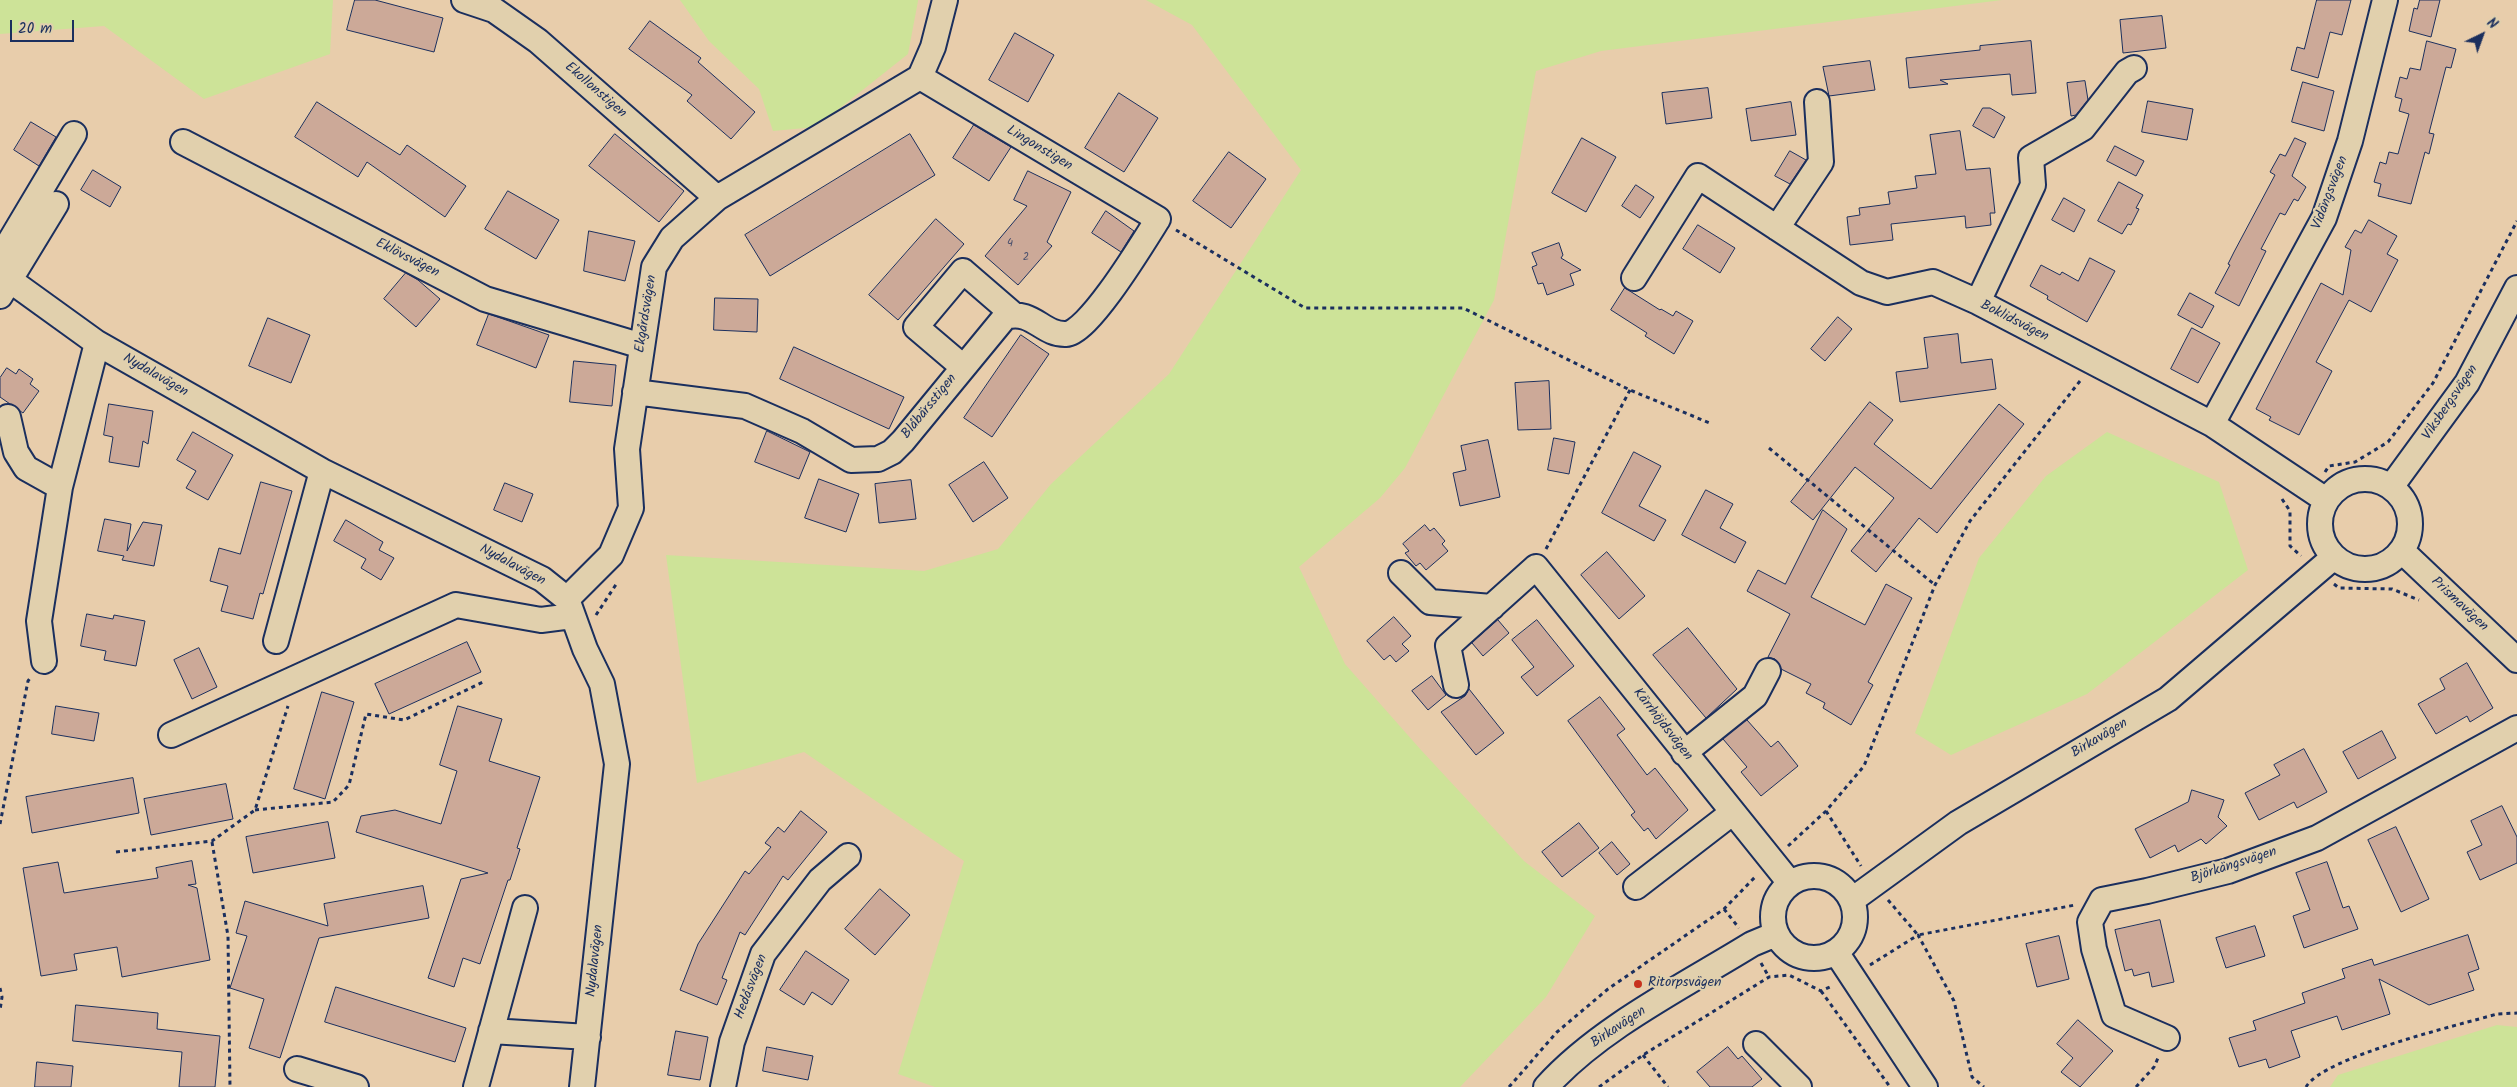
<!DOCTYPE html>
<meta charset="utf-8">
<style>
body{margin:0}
#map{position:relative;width:2517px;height:1087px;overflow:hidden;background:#e8cdab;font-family:Kalam,sans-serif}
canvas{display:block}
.north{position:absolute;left:2457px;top:10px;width:50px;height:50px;-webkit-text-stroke:4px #e1d0ad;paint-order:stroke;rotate:42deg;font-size:14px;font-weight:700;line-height:20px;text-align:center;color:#1b2f5e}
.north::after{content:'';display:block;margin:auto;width:18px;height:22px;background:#1b2f5e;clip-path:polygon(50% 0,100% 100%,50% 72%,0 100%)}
.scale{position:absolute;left:10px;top:20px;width:64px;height:22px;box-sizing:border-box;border:2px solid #1b2f5e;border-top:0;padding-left:6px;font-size:15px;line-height:18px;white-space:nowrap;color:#1b2f5e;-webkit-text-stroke:4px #e1d0ad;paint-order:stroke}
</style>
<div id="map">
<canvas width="2517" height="1087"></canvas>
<div class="north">N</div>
<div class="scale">20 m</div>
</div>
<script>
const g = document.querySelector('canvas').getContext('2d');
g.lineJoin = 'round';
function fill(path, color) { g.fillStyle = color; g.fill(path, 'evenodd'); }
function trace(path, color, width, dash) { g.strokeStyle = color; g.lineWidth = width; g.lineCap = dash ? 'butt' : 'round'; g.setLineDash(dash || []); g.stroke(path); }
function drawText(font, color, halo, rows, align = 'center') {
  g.font = font + ' Kalam,sans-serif'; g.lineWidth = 4.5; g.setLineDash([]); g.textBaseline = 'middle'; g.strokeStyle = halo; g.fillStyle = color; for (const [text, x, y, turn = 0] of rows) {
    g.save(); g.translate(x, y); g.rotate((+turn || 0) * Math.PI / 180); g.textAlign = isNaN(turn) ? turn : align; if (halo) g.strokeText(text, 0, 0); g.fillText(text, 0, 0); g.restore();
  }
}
const green = new Path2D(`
 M0,0H333L330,54L204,99L104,26L0,34Z
 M680,0H918V1L908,54L816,127L773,131L759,89L709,41Z
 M1146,0H2002L1601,51L1536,71L1494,300L1405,468L1380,498L1299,567L1345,664L1421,750L1524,861L1595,916L1546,997L1460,1087H935L898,1074L964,861L804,752L697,783L666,555L924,571L998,549L1051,484L1169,374L1301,170L1192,25Z
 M2107,432L2219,482L2248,570L2087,694L1951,755L1915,733L1979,558L2046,476Z
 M2497,1025L2517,1027V1087H2330L2338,1075Z`);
const building = new Path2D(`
 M355,0H375L443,18L434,52L347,30Z
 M2317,0H2351L2342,35L2330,32L2318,78L2291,70L2297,47L2304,49Z
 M2420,0H2440L2431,37L2409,31L2414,8L2417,9Z
 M2162,16L2166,48L2123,53L2120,20Z
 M650,21L701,58L698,62L755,112L731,139L687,101L692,95L629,49Z
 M1015,33L1054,55L1028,102L989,80Z
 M2031,41L2036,93L2012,95L2010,74L1940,80L1948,84L1909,88L1906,58L1980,50V46Z
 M2427,41L2456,49L2451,68L2446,67L2429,133L2434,134L2429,154L2425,152L2411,204L2378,196L2381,184L2374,182L2380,162L2386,164L2389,152L2398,154L2409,114L2399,111L2402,99L2395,97L2400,77L2407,79L2410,68L2420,70Z
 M1870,61L1875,90L1829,96L1823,67Z
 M2085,81L2088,100L2076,115L2071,116L2067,83Z
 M2303,82L2334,91L2324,131L2292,122Z
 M1708,88L1712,118L1666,124L1662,93Z
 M1119,93L1158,118L1124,172L1085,148Z
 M2148,101L2193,109L2187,140L2142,132Z
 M317,102L400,155L407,145L466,186L445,217L367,162L358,177L295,137Z
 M1791,102L1796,135L1751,141L1746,109Z
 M1983,108H1990L2005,117L1994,138L1973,126Z
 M31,122L56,137L39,166L14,150Z
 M974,125L1011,147L989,181L953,158Z
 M1960,131L1966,170L1990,168L1995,213H1990L1991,225L1966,228L1965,216L1891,224L1893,240L1850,245L1847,217L1860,215L1859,208L1890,204L1888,192L1917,188L1915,176L1936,174L1930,135Z
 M615,134L684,191L659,222L589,166Z
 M910,134L935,175L770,276L745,235Z
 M1582,138L1616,157L1586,212L1552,193Z
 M2295,138L2306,143L2292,176L2306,187L2298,201L2294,199L2285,215L2280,213L2261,249L2266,251L2239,306L2215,293L2230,265L2228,264L2234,252L2275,175L2270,172L2280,154L2285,156Z
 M2115,146L2144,161L2136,176L2107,161Z
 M1790,151L1806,160L1790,184L1775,176Z
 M1229,152L1266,179L1231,228L1193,201Z
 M93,170L121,187L110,207L81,190Z
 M1028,171L1071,192L1047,242L1052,246L1018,285L985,256L1027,206L1014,200Z
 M2119,182L2143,195L2136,208L2139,209L2131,225L2128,224L2122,234L2098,221Z
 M1636,185L1654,197L1640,218L1622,206Z
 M508,191L559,220L536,259L485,229Z
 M2064,198L2085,210L2074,232L2052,220Z
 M1106,211L1134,231L1121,252L1092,233Z
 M936,219L964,244L898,320L869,295Z
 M2369,220L2397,236L2387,254L2398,260L2371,312L2349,300L2316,362L2332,371L2299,435L2269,420L2271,417L2256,409L2321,283L2343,295L2351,250L2345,247L2355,230L2361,233Z
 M1698,225L1735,248L1720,273L1683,249Z
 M589,231L635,241L625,281L584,271Z
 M1559,243L1563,255L1561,258L1581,270L1570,274L1574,285L1547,295L1543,283L1538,284L1532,267L1537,265L1532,253Z
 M2090,258L2115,271L2087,322L2047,299L2048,296L2030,286L2041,265L2060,275L2062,272L2078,281Z
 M406,273L418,280L440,299L416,327L384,299Z
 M1625,288L1660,310L1661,309L1673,316L1676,311L1693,321L1674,354L1645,336L1647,333L1611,310Z
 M2190,293L2214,306L2202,328L2178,315Z
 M715,298L758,299L757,332L714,330Z
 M489,314L549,335L536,368L477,345Z
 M1838,317L1852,329L1825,361L1811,349Z
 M268,318L310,335L291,383L249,366Z
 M2192,328L2220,343L2198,383L2171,369Z
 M1958,334L1961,363L1992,359L1996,389L1900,402L1896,372L1928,368L1924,338Z
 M1021,335L1049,354L992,437L964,418Z
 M794,347L904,397L889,429L780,379Z
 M574,361L616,365L612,406L570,402Z
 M7,368L16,374L19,369L33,379L30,384L39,391L23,413L0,397V378Z
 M1549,381L1551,429L1518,430L1515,383Z
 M1870,402L1893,420L1874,444L1931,489L1999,404L2024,424L1937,533L1919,518L1876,572L1851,551L1894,498L1855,467L1813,520L1791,502Z
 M109,404L153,411L148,444L143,441L139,467L109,462L113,437L104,435Z
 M767,431L810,452L799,479L755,462Z
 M193,432L233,455L208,500L186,488L196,471L177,460Z
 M1554,438L1575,442L1569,474L1548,470Z
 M1488,440L1500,497L1460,506L1453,473L1466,470L1461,446Z
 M1634,452L1661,466L1639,506L1666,520L1654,541L1602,513Z
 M984,462L1008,498L973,522L949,485Z
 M819,479L859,494L846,532L805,518Z
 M911,480L916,519L879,523L875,484Z
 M261,482L292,491L263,594L260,593L253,619L221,611L228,586L210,581L219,548L240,554Z
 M505,483L533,494L522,522L494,510Z
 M1706,490L1733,504L1720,528L1746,542L1735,563L1682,535Z
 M1823,510L1847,529L1811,597L1865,625L1886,584L1912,598L1868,682L1873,685L1851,725L1823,708L1825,703L1806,693L1811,684L1781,669L1775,659L1768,657L1790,614L1747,591L1758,570L1785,584Z
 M105,519L131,524L127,551L143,522L162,525L154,566L122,560L124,556L98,551Z
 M346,520L383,542L379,550L394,558L381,580L361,568L366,559L334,541Z
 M1425,525L1430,531L1434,528L1445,541L1442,544L1448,551L1426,570L1420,563L1416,566L1405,553L1409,551L1403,544Z
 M1607,552L1645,596L1619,619L1581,575Z
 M87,614L113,619L114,615L145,621L136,666L104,660L106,651L81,646Z
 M1394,617L1411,636L1402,644L1409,651L1396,662L1390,655L1384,660L1367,641Z
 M1498,620L1509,633L1483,656L1472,643Z
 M1537,620L1574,666L1537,696L1521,677L1534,667L1512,640Z
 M1688,628L1737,689L1706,718L1653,655Z
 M467,642L481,672L389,714L375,684Z
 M199,648L217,687L192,699L174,660Z
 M2467,663L2493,708L2470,722L2467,716L2436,734L2418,704L2445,689L2440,679Z
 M1432,676L1446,695L1428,710L1412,691Z
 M1469,689L1504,733L1476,755L1441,712L1465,696Z
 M322,692L354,702L325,799L294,789Z
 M1600,697L1625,729L1617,735L1647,775L1655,768L1688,810L1656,839L1648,828L1644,831L1631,815L1635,812L1568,721Z
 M56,706L99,713L94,741L52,734Z
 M458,706L502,719L489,761L540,777L517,848L520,849L510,880H508L480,964L463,958L454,987L428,978L461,879L488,873L356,832L361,816L395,810L441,824L457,771L440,765Z
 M1747,720L1771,747L1778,741L1798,766L1761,796L1741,772L1747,767L1723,739Z
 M2382,731L2396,758L2358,779L2343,752Z
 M2304,749L2327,792L2297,808L2294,802L2259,820L2245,793L2280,775L2274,765Z
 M133,778L139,813L32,833L26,797Z
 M226,784L233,819L151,835L144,799Z
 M2192,790L2224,800L2218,817L2227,826L2206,844L2201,839L2178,852L2175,845L2150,858L2135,829L2188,802Z
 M2502,806L2517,837V863L2480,880L2467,852L2482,845L2471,821Z
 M801,811L827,832L788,880L783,876L745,935L740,932L722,978L727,980L717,1005L680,990L698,944L745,871L749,874L771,847L765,843L778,827L784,832Z
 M328,822L335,858L253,873L246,837Z
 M1579,823L1599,848L1562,877L1542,852Z
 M2396,827L2429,899L2401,912L2368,840Z
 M1612,842L1630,864L1617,875L1599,853Z
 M192,861L196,884L188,885L197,888L210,960L122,977L117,947L74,954L77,970L41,976L23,868L58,862L64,893L158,878L156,868Z
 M2327,862L2343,908L2349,906L2358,929L2304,948L2293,916L2310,910L2296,873Z
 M423,886L429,918L319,938L280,1058L249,1048L264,999L230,988L247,936L236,933L245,901L328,926L324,904Z
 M880,889L910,915L875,955L845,929Z
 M2160,920L2174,982L2152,987L2149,972L2134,976L2132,969L2125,971L2115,930Z
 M2255,926L2265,956L2226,968L2216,938Z
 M2468,935L2479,969L2468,973L2474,990L2429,1005L2379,979L2390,1014L2342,1030L2337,1016L2291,1031L2300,1057L2269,1068L2266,1059L2239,1067L2229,1038L2256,1030L2253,1021L2305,1003L2302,993L2345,978L2342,969L2372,959L2374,965Z
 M2059,936L2069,979L2037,987L2026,944Z
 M806,951L849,980L832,1005L812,992L804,1005L780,990Z
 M336,987L466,1028L455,1062L325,1022Z
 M76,1005L158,1013L157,1029L220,1036L215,1087H179L182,1052L73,1041Z
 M2078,1020L2113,1051L2080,1087L2061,1072L2073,1058L2057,1044Z
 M676,1031L708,1037L700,1080L668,1075Z
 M767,1047L813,1056L808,1080L763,1071Z
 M1728,1047L1738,1059L1742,1056L1762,1079L1752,1087H1710L1697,1072Z
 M37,1062L73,1066L71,1087H35Z`);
const path = new Path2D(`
 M1176,230L1305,308H1463L1630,390L1712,424
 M1769,448L1935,585
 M2325,472L2329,466L2355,462L2388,442L2433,383L2517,221
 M2282,499L2290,511V546L2301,556
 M1546,549L1630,390
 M2334,584L2339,588L2392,589L2419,600
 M596,615L617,583
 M255,810L333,802L349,785L366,714L404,720L483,682
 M1826,811L1861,866
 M0,824L28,681L31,677
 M212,842L228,936L230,1087
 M1788,846L1826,811L1864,766L1935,585L1970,521L2080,381
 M116,852L212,841L255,810L288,706
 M1888,900L1918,935L2075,905
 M1724,909L1739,928
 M1761,963L1769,977
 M1870,965L1918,935L1954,1001L1972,1077L1984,1087
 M0,988L2,997L0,1010
 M1821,991L1890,1087
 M1643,1055L1668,1087
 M1509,1087L1557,1032L1608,989L1724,909L1756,876
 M1599,1087L1643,1055L1769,977L1789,975L1821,991L1832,986
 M2136,1087L2154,1067L2158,1058
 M2306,1087C2323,1057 2459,1025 2497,1014L2517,1013`);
const minor = new Path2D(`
 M464,0L494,10L538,41L717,198
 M183,142L485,299L642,346
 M1777,228L1821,162L1817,102
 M0,258L74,134
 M0,273L97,343L322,471L542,579L567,599L585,649L602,684L617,764L582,1087
 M1634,278L1698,176L1861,283L1887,292L1933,282L1978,302L2212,424L2326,500
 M0,296L56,204
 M1978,302L2033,185L2031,158L2083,128L2127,72L2134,68
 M963,367L916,327L963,271L1014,315
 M635,392L745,406L802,431L851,460L878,459L892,452L903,441L1005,317C1033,309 1042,335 1066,334C1089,333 1144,241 1158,219L920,77
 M8,417L16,452L26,468L60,487
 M2212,424L2324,218L2350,141L2385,0
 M2320 524a45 45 0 1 1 90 0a45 45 0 1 1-90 0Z
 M2391,487L2467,383L2517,288
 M2402,551L2517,660
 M1401,573L1430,602L1492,607
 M567,599L611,555L631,508L627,449L654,267L672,238L717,198L920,77L933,47L945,0
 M276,641L322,471
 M44,661L39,621L60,487L97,343
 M1456,685L1448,646L1536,567L1790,883
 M171,735L456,605L541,620L572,616
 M1684,753L1755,696L1768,671
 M1773 917a41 41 0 1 1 82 0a41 41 0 1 1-82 0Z
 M1636,887L1732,813
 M1852,900L1958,823L2168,699L2334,557
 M1836,952L1925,1087
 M491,1031L588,1037
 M2167,1038L2114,1015L2094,949L2090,922L2102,900L2147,891L2228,871L2317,838L2517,728
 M1756,1044L1799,1087
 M297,1069L356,1087
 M476,1087L525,908
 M723,1087L732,1042L763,954L820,880L848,856
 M1546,1087C1599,1028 1684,986 1752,944L1776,934`);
const markers = [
 [1638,984,5,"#c8321e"]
];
const numberNames = [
 ["4",1010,244],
 ["2",1026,258]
];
const streetNames = [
 ["Ekollonstigen",595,91,41],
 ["Lingonstigen",1039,149,31],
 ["Vidängsvägen",2331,193,-69],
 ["Eklövsvägen",407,259,27],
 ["Ekgårdsvägen",647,314,-81],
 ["Boklidsvägen",2014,322,27],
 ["Nydalavägen",155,376,30],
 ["Viksbergsvägen",2451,403,-56],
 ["Blåbärsstigen",930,407,-51],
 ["Nydalavägen",512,566,28],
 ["Prismavägen",2459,605,43],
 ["Kärrhöjdsvägen",1662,725,52],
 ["Birkavägen",2100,739,-31],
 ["Björkängsvägen",2234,866,-18],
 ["Nydalavägen",596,961,-84],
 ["Hedåsvägen",752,987,-69],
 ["Birkavägen",1619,1028,-34]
];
const poiNames = [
 ["Ritorpsvägen",1648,984]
];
fill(green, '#cde398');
fill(building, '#cca998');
trace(building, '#1b2f5e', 1);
trace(minor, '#1b2f5e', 28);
trace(path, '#1b2f5e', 3, [4, 4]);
trace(minor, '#e1d0ad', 24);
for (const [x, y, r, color] of markers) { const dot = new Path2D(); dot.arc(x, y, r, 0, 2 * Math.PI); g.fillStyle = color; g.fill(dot); trace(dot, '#e1d0ad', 2); }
drawText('11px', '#474e6c', null, numberNames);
drawText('14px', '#1b2f5e', '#e1d0ad', streetNames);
drawText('14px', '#1b2f5e', '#e1d0ad', poiNames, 'left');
</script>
